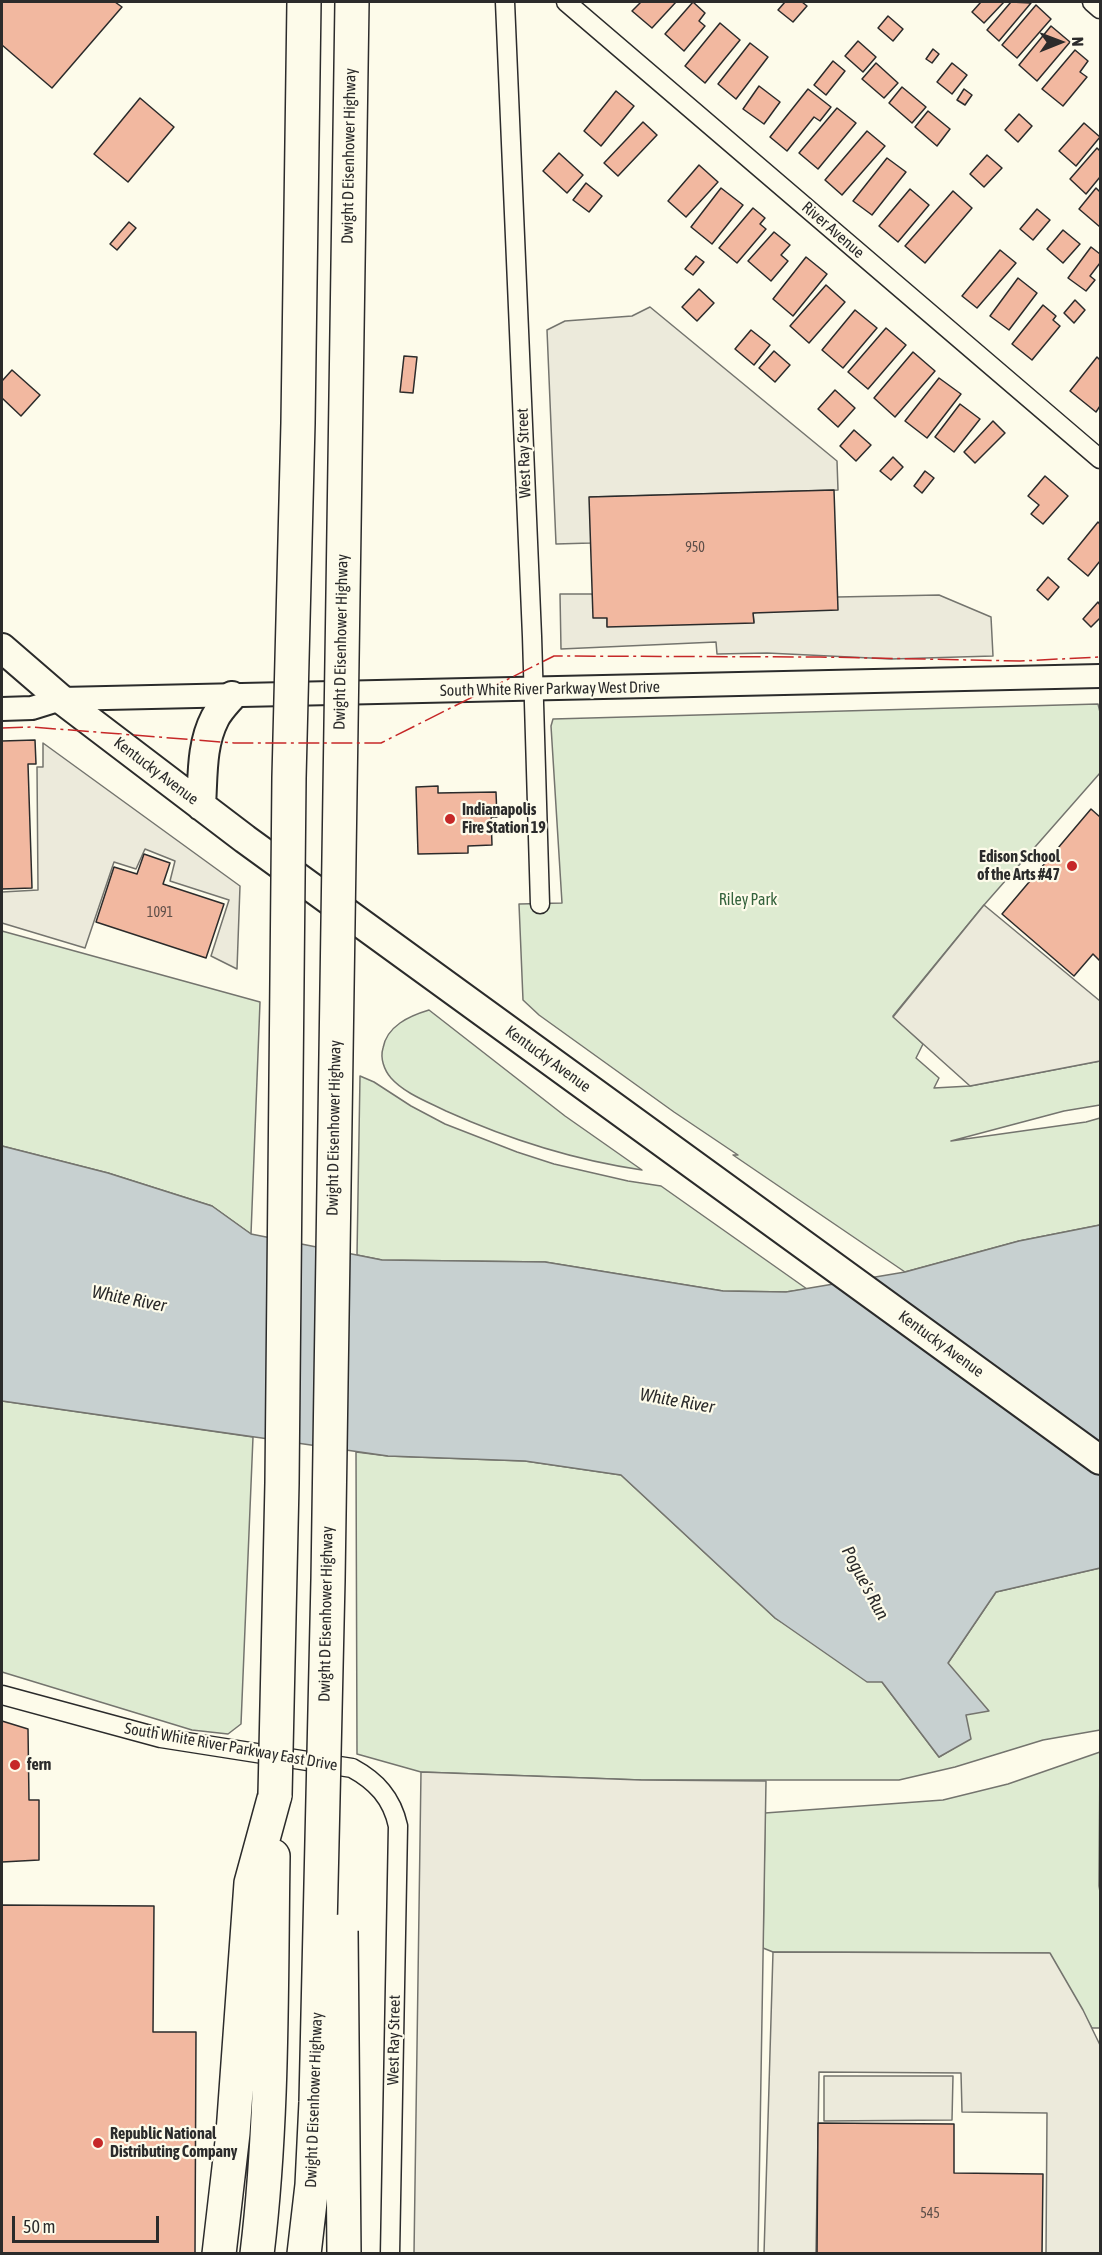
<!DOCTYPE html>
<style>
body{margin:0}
#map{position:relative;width:1102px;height:2255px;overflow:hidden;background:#fdfbea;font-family:"Asap Condensed",sans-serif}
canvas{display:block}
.frame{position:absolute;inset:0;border:3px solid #2b2b2b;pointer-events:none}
.north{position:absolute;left:1030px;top:12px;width:60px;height:60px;-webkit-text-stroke:4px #fdfbea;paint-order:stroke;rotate:89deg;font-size:16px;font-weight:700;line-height:24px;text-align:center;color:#2b2b2b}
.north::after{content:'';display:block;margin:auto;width:21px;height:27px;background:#2b2b2b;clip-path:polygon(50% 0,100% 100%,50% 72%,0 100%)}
.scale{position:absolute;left:12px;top:2216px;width:147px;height:27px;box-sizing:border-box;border:3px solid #2b2b2b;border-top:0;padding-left:8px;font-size:18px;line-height:21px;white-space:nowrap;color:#2b2b2b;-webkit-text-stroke:4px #fdfbea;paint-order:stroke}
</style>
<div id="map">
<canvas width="1102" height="2255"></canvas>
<div class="frame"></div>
<div class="north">N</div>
<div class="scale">50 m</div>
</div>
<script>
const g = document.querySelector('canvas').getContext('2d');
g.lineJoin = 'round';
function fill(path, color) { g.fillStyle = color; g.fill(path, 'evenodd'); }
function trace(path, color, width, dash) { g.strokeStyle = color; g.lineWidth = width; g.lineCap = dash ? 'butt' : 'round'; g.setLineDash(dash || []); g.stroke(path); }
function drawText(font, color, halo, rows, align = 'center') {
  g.font = font + ' "Asap Condensed",sans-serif'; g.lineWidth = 4.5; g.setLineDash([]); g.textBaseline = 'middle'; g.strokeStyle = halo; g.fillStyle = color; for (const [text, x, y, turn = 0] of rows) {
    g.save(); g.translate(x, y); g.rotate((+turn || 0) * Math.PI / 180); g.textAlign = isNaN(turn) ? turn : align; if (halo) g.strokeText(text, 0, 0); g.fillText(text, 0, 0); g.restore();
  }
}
const green = new Path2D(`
 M1098,704L1100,712V773L984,905L893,1016L923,1044L916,1058L939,1078L934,1088L970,1086L1100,1061V1105L1064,1111L951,1141L1086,1122L1100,1118V1225L1019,1241L905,1272L733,1155H738L674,1112L539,1015L523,1000L519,904L562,903L551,726L553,719Z
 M2,931L260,1002L251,1234L212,1206L108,1173L2,1146Z
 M429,1010L565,1116L642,1170C574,1160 508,1139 446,1111C428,1102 404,1093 391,1078C384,1070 380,1058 383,1048C387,1026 409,1016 429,1010Z
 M360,1076L374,1082L411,1106L445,1124L517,1152L554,1164L628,1181L661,1186L807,1289L786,1292L723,1291L545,1262L382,1260L357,1255Z
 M2,1401L253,1437L241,1724L228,1734L192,1730L2,1672Z
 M356,1452L388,1456L525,1461L621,1475L775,1618L882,1682L939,1757L954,1748L948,1663L996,1592L1100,1568V1730L1043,1740L955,1767L899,1780H641L421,1772L357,1754Z
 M1100,1752L1099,1886L1100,1892V2028H1092L1049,1953L773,1952L763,1948L765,1813L943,1800L1008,1784Z`);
const parking = new Path2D(`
 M650,307L837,461L838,490L590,497L591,543L556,544L547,330L565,321L632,316Z
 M560,594H592L607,618V626L754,622L753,613L837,597L939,595L991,617L993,656L891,659L767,653L717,654L716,642L561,649Z
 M43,743L240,886L237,969L211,956L229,900L170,881L175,861L145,849L136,869L114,862L85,948L2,923V892L38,890L37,767H43Z
 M984,905L1100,1001V1061L970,1086L893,1017Z
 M421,1772L641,1780L766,1781L758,2253H414Z
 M773,1952L1050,1953L1083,2010L1100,2045V2253H1046L1047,2113L962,2112L961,2073L819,2072L816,2253L764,2254Z
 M824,2076H953L952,2120L824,2121Z`);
const water = new Path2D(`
 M2,1146L108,1173L212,1206L251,1234L382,1260L545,1262L723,1291L786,1292L905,1272L1019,1241L1100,1225V1568L996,1592L948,1663L989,1711L966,1715L971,1739L939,1757L882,1682H867L775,1618L621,1475L525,1461L388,1456L2,1401Z`);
const building = new Path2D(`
 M2,2H115L122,7L52,88L2,45Z
 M641,2H676L652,28L632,11Z
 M693,2L705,13L699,21L705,26L684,51L665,34Z
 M785,2H802L807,6L793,22L778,10Z
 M981,2H1004L984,23L972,12Z
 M1011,2L1031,3L999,41L987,30Z
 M1036,5L1051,19L1017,58L1002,45Z
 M888,16L903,29L893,41L878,28Z
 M720,23L740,40L705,83L685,66Z
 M1051,26L1070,42L1037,81L1019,65Z
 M858,41L876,57L863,72L845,56Z
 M750,43L768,57L736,99L718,84Z
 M933,49L939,54L932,63L926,59Z
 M1075,50L1088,61L1080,72L1087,77L1063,106L1042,89Z
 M833,61L845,71L826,95L814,85Z
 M876,63L898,83L884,98L862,79Z
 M952,63L967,75L952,94L937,82Z
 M759,86L780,102L764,124L743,109Z
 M902,87L926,107L912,123L889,103Z
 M808,89L831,107L820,121L814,117L787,151L770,137Z
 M964,89L972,95L965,105L957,100Z
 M616,91L634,106L601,146L584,131Z
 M140,98L174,127L128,182L94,154Z
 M837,108L856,123L818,169L799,153Z
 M928,111L950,129L937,146L915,127Z
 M1019,114L1032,126L1018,142L1005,130Z
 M643,122L657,135L618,176L604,163Z
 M1084,123L1100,137L1076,166L1059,151Z
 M867,131L885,146L842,195L825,180Z
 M1097,148L1100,151V177L1086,194L1070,179Z
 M559,153L583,175L567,193L543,171Z
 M987,155L1002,168L984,187L970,174Z
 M887,158L906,172L872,215L853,201Z
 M699,165L718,182L686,217L668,201Z
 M586,183L602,196L589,212L573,200Z
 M721,188L743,205L712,244L691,227Z
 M1096,188L1100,192V227L1079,209Z
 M910,189L929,205L898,242L879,226Z
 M953,191L972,208L925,263L905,246Z
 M753,208L765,218L760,224L766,229L737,263L719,248Z
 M1037,209L1050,220L1033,240L1020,229Z
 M129,222L136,228L117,250L110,244Z
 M1063,230L1080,244L1063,263L1047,249Z
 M774,232L790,245L781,255L788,261L771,281L748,261Z
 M1091,247L1100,254V263L1090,276L1095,280L1086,291L1068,278Z
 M1000,250L1016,263L977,308L962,296Z
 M696,256L704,262L693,275L685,269Z
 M806,257L827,274L793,316L773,299Z
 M1018,278L1037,293L1009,330L990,316Z
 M826,285L845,302L809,343L790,326Z
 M699,289L714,303L697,321L682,307Z
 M1075,300L1085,310L1074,323L1064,313Z
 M1043,305L1056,316L1053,320L1060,326L1032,360L1012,344Z
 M855,310L877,328L843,368L822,350Z
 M886,328L906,345L868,389L848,372Z
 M751,330L770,345L754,365L735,349Z
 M774,351L790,365L775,382L759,368Z
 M913,352L935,371L895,417L874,398Z
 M404,356L417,357L413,393L400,392Z
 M1097,357L1100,360V406L1096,412L1070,391Z
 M12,370L40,395L21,416L2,398V381Z
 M939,378L961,394L927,438L905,421Z
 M835,390L855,408L838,427L818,409Z
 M960,404L980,419L954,452L935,437Z
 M993,421L1005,433L975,463L964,452Z
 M854,430L871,445L856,461L840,446Z
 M893,457L903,467L891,480L880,471Z
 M925,471L934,478L922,493L914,486Z
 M1045,476L1068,496L1043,524L1031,514L1039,505L1028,496Z
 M834,490L838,610L753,613L754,623L607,627V618H593L589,497Z
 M1098,522L1100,524V561L1088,576L1068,559Z
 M1048,577L1059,587L1048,600L1037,590Z
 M1098,602L1100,605V618L1091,627L1083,619Z
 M35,740L36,764H28L32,888L2,889V741Z
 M438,786V793L496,792L497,817H491L492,845L468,846V853L418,854L416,787Z
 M1091,809L1100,817V961L1093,954L1074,976L1002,914Z
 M144,854L170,863L163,884L224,904L206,958L96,922L114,867L137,874Z
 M2,1721L28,1729L29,1800H39V1860L2,1862Z
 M2,1905L154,1906L153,2032H196L195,2254H2Z
 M818,2123L954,2124V2173L1043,2174L1042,2254H817Z`);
const minor = new Path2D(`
 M505,2L532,636L540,904
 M566,2L1100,459
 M1092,2L1100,9
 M2,1695L161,1738L352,1768C376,1781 392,1798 398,1826L390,2254`);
const tertiary = new Path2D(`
 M2,709L32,708L61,699L1100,676`);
const primary = new Path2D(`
 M2,648L61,699L245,839L1100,1460
 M201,806C203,776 201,745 215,718C219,710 226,703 232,696`);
const motorway = new Path2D(`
 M219,2254L233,2133L251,1883L275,1795
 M257,2254C273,2122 271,1989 273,1856`);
const motorwayBridge = new Path2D(`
 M275,1795L282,1483L289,778L298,423L304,2
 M341,1931L344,2254
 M304,2254L312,2185L316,2102L328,1580L352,2`);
const power = new Path2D(`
 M2,728L32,727L234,743H381L554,656L820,657L1020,661L1100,657`);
const markers = [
 [450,819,6,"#c62828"],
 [1072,866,6,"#c62828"],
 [15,1765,6,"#c62828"],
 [98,2143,6,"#c62828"]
];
const numberNames = [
 ["950",695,548],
 ["1091",160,913],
 ["545",930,2214]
];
const streetNames = [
 ["Dwight D Eisenhower Highway",349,156,-89],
 ["River Avenue",833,230,41],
 ["West Ray Street",524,453,-92],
 ["Dwight D Eisenhower Highway",341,642,-89],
 ["South White River Parkway West Drive",550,689,-1],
 ["Kentucky Avenue",156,771,37],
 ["Kentucky Avenue",548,1059,36],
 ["Dwight D Eisenhower Highway",334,1128,-89],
 ["Kentucky Avenue",941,1344,36],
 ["Dwight D Eisenhower Highway",326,1614,-89],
 ["South White River Parkway East Drive",231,1747,10],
 ["West Ray Street",394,2040,-89],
 ["Dwight D Eisenhower Highway",314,2100,-88]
];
const poiNames = [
 ["Indianapolis",462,810],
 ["Fire Station 19",462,828],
 ["Edison School",1060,857,"right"],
 ["of the Arts #47",1060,875,"right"],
 ["fern",27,1765],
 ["Republic National",110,2134],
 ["Distributing Company",110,2152]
];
const parkNames = [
 ["Riley Park",748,900]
];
const waterNames = [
 ["White River",129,1299,11],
 ["White River",677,1401,10],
 ["Pogue's Run",865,1583,62]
];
fill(green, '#deebd1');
trace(green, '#74746e', 1.5);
fill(parking, '#eceadb');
trace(parking, '#74746e', 1.5);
fill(water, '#c7d0d0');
trace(water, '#74746e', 1.5);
fill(building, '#f2b8a0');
trace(building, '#2b2b2b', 1.5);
trace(minor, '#2b2b2b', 21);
trace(tertiary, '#2b2b2b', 26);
trace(primary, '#2b2b2b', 32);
trace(motorway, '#2b2b2b', 36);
trace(minor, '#fdfbea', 18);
trace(tertiary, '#fdfbea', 22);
trace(primary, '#fdfbea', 28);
trace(motorway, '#fdfbea', 33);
trace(motorwayBridge, '#2b2b2b', 36, []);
trace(motorwayBridge, '#fdfbea', 33);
trace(power, '#c62828', 1.5, [21, 4.5, 3, 4.5]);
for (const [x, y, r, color] of markers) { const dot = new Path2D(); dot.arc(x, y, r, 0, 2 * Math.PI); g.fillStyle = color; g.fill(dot); trace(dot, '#fdfbea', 2); }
drawText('14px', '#5d4e48', null, numberNames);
drawText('16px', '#2b2b2b', '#fdfbea', streetNames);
drawText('bold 16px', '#2b2b2b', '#fdfbea', poiNames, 'left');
drawText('16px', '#34623c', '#fdfbea', parkNames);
drawText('italic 18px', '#2b2b2b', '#fdfbea', waterNames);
</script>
